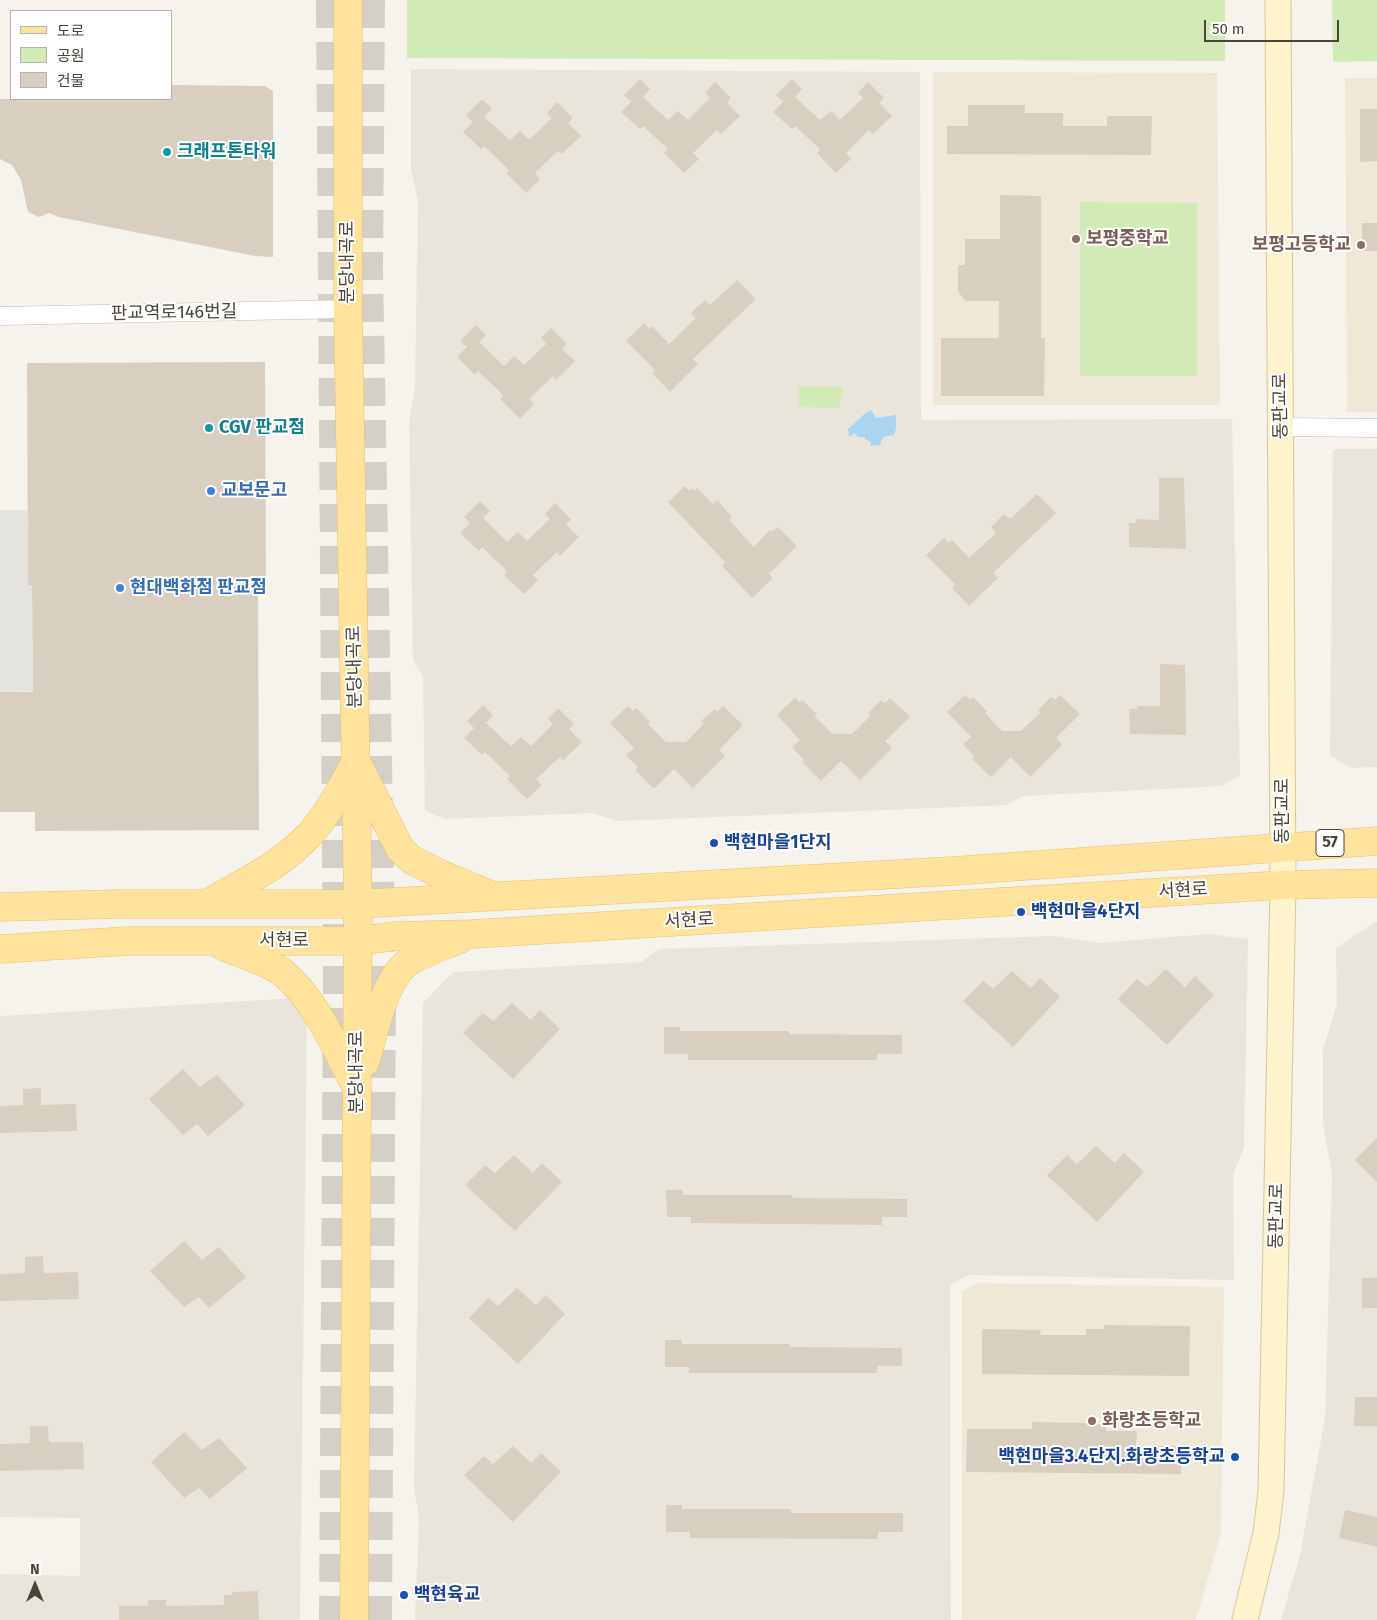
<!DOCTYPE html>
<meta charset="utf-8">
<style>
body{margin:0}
#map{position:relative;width:1377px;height:1620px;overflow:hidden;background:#f6f3ec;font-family:"Fira Sans","Noto Sans KR",sans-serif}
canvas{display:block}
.legend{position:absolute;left:10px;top:10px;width:162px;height:90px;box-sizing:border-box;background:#fff;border:1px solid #b7b4b0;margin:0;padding:6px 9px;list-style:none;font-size:15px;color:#4b4439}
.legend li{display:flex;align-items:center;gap:10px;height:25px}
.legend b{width:25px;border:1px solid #b7b4b0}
.north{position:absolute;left:10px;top:1560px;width:50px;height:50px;-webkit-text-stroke:4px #fff;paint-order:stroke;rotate:0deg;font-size:14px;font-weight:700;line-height:20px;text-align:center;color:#4b4439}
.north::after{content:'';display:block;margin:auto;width:18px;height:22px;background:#4b4439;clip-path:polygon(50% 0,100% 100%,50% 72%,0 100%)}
.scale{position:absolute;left:1204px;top:20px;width:135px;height:22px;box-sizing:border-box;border:2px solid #4b4439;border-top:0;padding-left:6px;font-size:15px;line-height:18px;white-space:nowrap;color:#4b4439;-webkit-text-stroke:4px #fff;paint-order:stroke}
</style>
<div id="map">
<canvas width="1377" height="1620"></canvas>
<ul class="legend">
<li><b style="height:6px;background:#ffe39c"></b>도로</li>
<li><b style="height:14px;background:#d2eab5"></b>공원</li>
<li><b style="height:14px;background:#d8cfc1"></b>건물</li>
</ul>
<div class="north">N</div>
<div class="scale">50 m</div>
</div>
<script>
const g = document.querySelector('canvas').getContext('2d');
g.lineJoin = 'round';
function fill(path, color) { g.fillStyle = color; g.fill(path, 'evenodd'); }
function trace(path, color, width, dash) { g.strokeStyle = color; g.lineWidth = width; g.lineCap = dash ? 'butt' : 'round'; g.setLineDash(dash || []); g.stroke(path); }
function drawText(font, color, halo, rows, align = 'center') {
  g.font = font + ' "Fira Sans","Noto Sans KR",sans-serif'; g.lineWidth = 4; g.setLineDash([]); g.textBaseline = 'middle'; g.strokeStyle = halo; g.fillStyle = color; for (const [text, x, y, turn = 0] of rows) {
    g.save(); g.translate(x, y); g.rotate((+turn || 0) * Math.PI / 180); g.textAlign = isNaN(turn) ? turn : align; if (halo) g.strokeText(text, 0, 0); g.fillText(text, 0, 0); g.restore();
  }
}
const residential = new Path2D(`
 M411,69L920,72L921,420L1232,419L1240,775L1222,786L1023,796L1007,805L619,821L591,813L445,819L425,810L423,677L413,660L409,421L415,390L418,201L411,170Z
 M1333,449H1377V767L1350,768L1330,755Z
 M1375,922H1377V1620H1281L1300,1555L1325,1418L1332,1175L1323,1124V1049L1337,1004L1336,948Z
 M1208,934L1248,939L1244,1147L1233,1175L1234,1280L968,1275L950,1286L951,1620H415L419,1519L414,1487L423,1003L453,972L641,962L659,949L1054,936L1100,943Z
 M296,998L307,1018L300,1620H0V1574L80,1576V1518L0,1517V1016Z`);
const education = new Path2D(`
 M933,72L1217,73L1220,405H933Z
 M1345,78H1377V412H1347Z
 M977,1283L1224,1287L1221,1533L1196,1620H962V1292Z`);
const green = new Path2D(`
 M407,0H1225V61L407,58Z
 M1332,0H1377V61L1333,62Z
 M1080,202L1197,203V376H1080Z
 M799,386L843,387L839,408L798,407Z`);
const parking = new Path2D(`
 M0,510H27L28,585H32L33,691L0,692Z`);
const water = new Path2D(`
 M871,410L876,418L896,415V429L894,435L883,437L880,445L870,446L871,442L865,439V437H858L853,432V435L849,436L848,429C857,422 862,414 871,410Z`);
const building = new Path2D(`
 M640,79L650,89L643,97L668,120L678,111L688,120L710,98L705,93L715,82L731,98L727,103L740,116L721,134L717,130L693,153L699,159L684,173L664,153L668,149L643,126L640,129L621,112L631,102L624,95Z
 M792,79L802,89L795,97L820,120L831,111L840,120L863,98L858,93L868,82L884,98L879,103L892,116L873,134L869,130L846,153L851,159L836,173L817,153L820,149L795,126L792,129L773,112L783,102L776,95Z
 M171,85L265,86L273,91V257L255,256L59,217L49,213L39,217L28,212L21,180L12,165L0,159V99H171Z
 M482,99L492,109L484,117L510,140L520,131L529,140L552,118L547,113L557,102L573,118L568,123L581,136L562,154L558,151L535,173L540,179L526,193L506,173L509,170L484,146L481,149L463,132L473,122L466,115Z
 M968,105H1025V113H1063V126H1107V116H1152L1151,155L947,154V126H968Z
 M1360,109H1377V161L1360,162Z
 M1000,195L1041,196V338H1045L1044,396H941V338H999V301H965L958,291V265H965V239H1000Z
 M1362,223H1377V251H1362Z
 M737,280L756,299L693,359L698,364L670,392L652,373L655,370L626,341L644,323L650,329L652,326L669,344L696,318L691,313L705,300L710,305Z
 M476,325L486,335L479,342L504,366L514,356L524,365L546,344L541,338L551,328L567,344L562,349L575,361L556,380L553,376L529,399L534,404L520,419L500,399L503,395L478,371L475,375L457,357L467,347L460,341Z
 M265,362L266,582H258L259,830L35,831V812H0V692H33L32,585H28L27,363Z
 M1159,478H1184L1186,549L1129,547V523H1136V519L1159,520Z
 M685,486L689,491L692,488L694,491L697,488L713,504L717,500L732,517L729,520L754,547L770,530L772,532L778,527L797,546L769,574L773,578L752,598L722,566L725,562L668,502Z
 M1037,494L1056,513L993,573L998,578L969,606L952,588L955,584L926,555L944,538L949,543L952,540L969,558L996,533L991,527L1004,514L1010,519Z
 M480,501L490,511L483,518L507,542L518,532L527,541L550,519L545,514L555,503L571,519L566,525L579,537L560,556L557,552L533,575L538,580L524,594L504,575L507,571L482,547L479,551L460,533L470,523L464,517Z
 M1160,664L1185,665L1186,735L1130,734L1129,709H1137V706H1160Z
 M965,695L970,700L973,697L987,711L985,713L1002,731H1021L1041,712L1038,710L1051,697L1055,700L1060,695L1080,714L1056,738L1062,745L1030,777L1011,757L991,777L972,759L974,756L963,744L971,737L947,712Z
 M795,698L800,703L802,700L817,714L814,716L833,734H852L870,716L868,713L881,700L885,703L890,698L910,717L885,741L892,748L860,780L841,761L821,781L802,762L804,760L792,747L800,740L777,715Z
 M483,705L493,715L486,723L511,746L521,737L531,746L553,724L548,719L558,708L574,724L569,729L582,742L563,760L560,757L536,779L542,785L527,799L507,779L510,776L485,752L482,755L464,738L474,728L467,721Z
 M628,706L633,711L636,708L650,722L648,724L666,742H686L704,723L701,721L715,709L718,712L723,706L743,725L719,750L725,756L693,788L674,769L654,789L635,770L638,767L626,755L634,748L610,723Z
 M1166,969L1185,987L1195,976L1214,995L1167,1045L1118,999L1137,979L1147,987Z
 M1012,971L1031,988L1040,978L1060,997L1013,1047L963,1001L983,981L993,989Z
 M512,1003L531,1020L540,1010L560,1029L513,1079L463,1033L483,1013L493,1021Z
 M664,1027H680V1031H789V1034L902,1035V1054H877V1060H688V1054H664Z
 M183,1069L200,1087L217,1075L245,1105L208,1136L197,1124L183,1135L149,1099Z
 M41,1088V1105L76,1104L77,1131L0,1133V1106L23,1105V1089Z
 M1377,1138V1182L1355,1160Z
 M1096,1146L1115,1163L1124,1153L1144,1172L1097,1222L1047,1175L1067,1155L1077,1164Z
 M514,1155L533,1173L542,1163L562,1182L515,1231L465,1185L485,1165L495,1173Z
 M666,1190H683V1195H792V1198L907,1199V1217H882V1225L691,1223V1217H667Z
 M184,1241L202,1260L219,1247L246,1277L209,1308L199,1297L184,1307L150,1271Z
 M43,1256L44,1273L78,1272L79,1299L0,1301V1274L25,1273V1257Z
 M1362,1278H1377V1308H1362Z
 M517,1288L536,1305L546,1295L565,1314L518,1364L469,1318L488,1298L498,1306Z
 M1104,1325L1190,1326L1189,1376L982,1374V1329L1041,1330L1040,1335H1086V1329H1104Z
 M665,1340H682V1344H790V1347L902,1348V1366H877V1373H689V1367H665Z
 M1355,1397H1377V1426H1354Z
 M1032,1422L1086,1423L1106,1425V1431H1137L1136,1446H1181V1474L966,1472L967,1429H1032Z
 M30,1426H48L49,1442H83L84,1469L0,1471V1444L30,1443Z
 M184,1432L202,1450L219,1438L247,1468L210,1499L199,1488L184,1498L151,1462Z
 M513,1446L531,1463L541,1453L561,1472L513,1522L464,1475L484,1456L493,1464Z
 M666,1505H682V1509H791V1513H903V1532H878V1539L690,1538V1532H666Z
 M1345,1510L1377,1517V1547L1339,1538Z
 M258,1591L259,1620H119V1606H148V1600H166V1606L224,1605V1595H232V1592Z`);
const highwayTunnel = new Path2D(`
 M330,0L337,987L333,1620
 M371,0L369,268L382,984L378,1620`);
const street = new Path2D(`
 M0,316L348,309
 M1281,427L1377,428`);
const secondary = new Path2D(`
 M1245,1620L1266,1533L1271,1491L1283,885L1278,0`);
const primary = new Path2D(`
 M348,0V309L358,904L354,1620
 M359,767L400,849L412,860L440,874L486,893
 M208,903C242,883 282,865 309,835C329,814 342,786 356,761
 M0,907L120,904H358L953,871L1377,841
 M223,946C238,953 271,963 283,973C317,1001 335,1048 356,1086
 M0,949L127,941H358L396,936L472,934L1283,885L1377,883
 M365,1062C374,1034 384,977 410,961C425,952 444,946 460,939`);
const markers = [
 [167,152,5,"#0f9aa8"],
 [1076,239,5,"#8d6e63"],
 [1361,245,5,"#8d6e63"],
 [209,428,5,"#0f9aa8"],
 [211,491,5,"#3f7fe0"],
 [120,588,5,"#3f7fe0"],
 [714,843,5,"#1a4fb4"],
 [1021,912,5,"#1a4fb4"],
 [1092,1421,5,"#8d6e63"],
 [1235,1457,5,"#1a4fb4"],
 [404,1595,5,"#1a4fb4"]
];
const shields = [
 [1330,843,28]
];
const shieldNames = [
 ["57",1330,843]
];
const cultureNames = [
 ["크래프톤타워",177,152],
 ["CGV 판교점",219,428]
];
const educationNames = [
 ["보평중학교",1086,239],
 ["보평고등학교",1351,245,"right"],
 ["화랑초등학교",1102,1421]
];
const streetNames = [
 ["분당내곡로",348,262,-90],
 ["판교역로146번길",174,313,-1],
 ["동판교로",1281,406,-91],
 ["분당내곡로",355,667,-91],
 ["동판교로",1283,811,-90],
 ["서현로",1183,891,-3],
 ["서현로",689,921,-3],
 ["서현로",284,941],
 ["분당내곡로",357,1072,-90],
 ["동판교로",1277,1216,-89]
];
const shopNames = [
 ["교보문고",221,491],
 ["현대백화점 판교점",130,588]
];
const transitNames = [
 ["백현마을1단지",724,843],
 ["백현마을4단지",1031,912],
 ["백현마을3.4단지.화랑초등학교",1225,1457,"right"],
 ["백현육교",414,1595]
];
fill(residential, '#eae5da');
fill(education, '#efe8d6');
fill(green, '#d2eab5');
fill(parking, '#e5e3e0');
fill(water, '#a9d4f2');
fill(building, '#d8cfc1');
trace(highwayTunnel, '#d4d0c8', 28, [28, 14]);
trace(street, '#c2bbae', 19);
trace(secondary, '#d6c79b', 27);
trace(primary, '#e6c16a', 29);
trace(street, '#fff', 18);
trace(secondary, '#fff3cd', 25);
trace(primary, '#ffe39c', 28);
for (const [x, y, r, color] of markers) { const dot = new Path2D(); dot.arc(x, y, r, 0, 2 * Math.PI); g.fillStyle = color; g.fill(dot); trace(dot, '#fff', 2); }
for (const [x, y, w] of shields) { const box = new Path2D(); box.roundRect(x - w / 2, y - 13.5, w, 27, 4); g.fillStyle = '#fff'; g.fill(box); trace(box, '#4b4439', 1); }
drawText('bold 16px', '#4b4439', null, shieldNames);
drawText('bold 18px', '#0d838f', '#fff', cultureNames, 'left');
drawText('bold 18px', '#785e54', '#fff', educationNames, 'left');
drawText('18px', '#4b4439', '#fff', streetNames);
drawText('bold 18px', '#366cbe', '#fff', shopNames, 'left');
drawText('bold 18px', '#164399', '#fff', transitNames, 'left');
</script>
